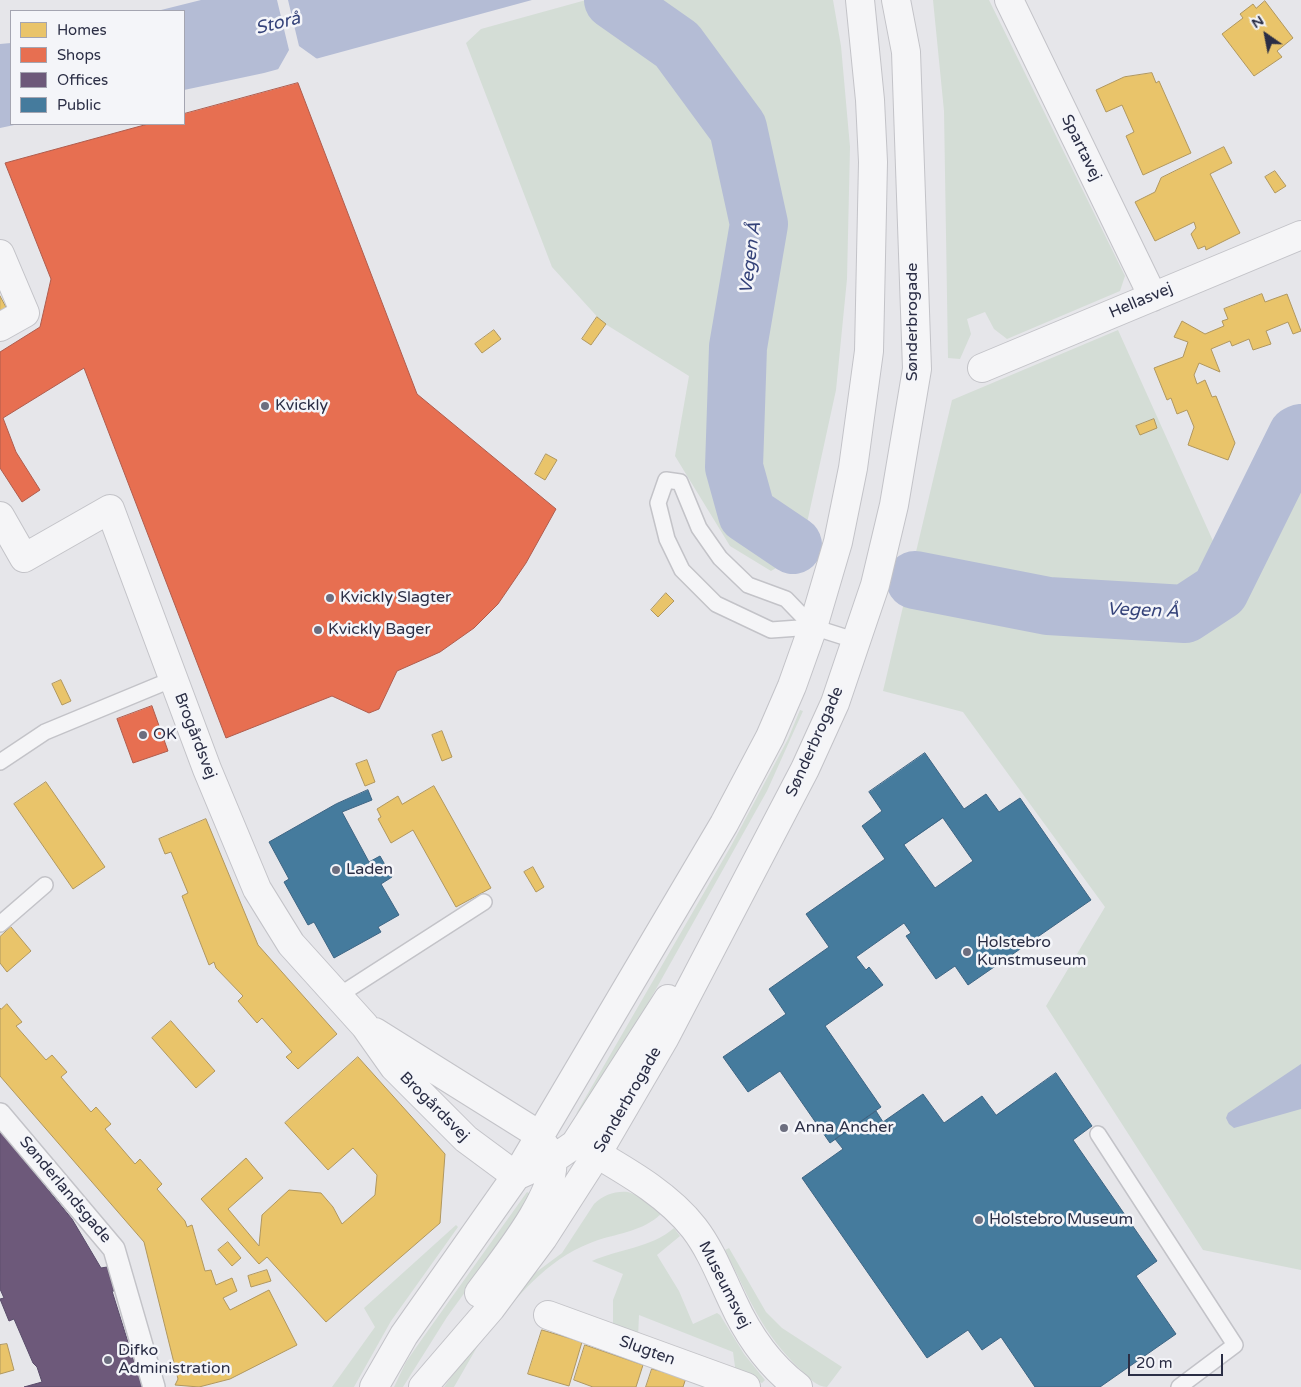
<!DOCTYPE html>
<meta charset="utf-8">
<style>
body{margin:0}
#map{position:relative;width:1301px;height:1387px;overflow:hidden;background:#e6e6ea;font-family:"Varela Round",sans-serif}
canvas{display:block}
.legend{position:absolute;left:10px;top:10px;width:175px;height:115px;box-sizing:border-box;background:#f4f5f9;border:1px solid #a4a5b1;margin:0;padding:6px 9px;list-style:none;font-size:15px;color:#2b2e45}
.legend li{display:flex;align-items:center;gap:10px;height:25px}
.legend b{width:25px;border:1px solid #a4a5b1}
.north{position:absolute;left:1241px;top:10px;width:50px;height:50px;-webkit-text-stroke:4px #f4f5f9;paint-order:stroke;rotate:327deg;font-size:14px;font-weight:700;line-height:20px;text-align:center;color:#2b2e45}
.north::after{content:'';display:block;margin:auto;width:18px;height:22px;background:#2b2e45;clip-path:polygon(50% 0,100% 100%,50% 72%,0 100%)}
.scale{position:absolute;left:1128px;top:1354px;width:95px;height:22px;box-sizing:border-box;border:2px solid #2b2e45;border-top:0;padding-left:6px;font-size:15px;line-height:18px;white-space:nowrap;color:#2b2e45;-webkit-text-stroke:4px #f4f5f9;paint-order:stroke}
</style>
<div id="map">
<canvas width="1301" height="1387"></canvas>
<ul class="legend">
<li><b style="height:14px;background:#e9c46a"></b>Homes</li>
<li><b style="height:14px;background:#e76f51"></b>Shops</li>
<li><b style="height:14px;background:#6d597a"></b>Offices</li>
<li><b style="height:14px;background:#457b9d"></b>Public</li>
</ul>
<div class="north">N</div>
<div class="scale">20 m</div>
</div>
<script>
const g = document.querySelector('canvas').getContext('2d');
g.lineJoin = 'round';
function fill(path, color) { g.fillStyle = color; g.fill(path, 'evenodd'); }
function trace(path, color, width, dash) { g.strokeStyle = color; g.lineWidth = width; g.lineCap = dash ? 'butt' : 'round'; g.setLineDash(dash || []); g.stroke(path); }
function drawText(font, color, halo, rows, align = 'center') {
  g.font = font + ' "Varela Round",sans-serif'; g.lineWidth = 5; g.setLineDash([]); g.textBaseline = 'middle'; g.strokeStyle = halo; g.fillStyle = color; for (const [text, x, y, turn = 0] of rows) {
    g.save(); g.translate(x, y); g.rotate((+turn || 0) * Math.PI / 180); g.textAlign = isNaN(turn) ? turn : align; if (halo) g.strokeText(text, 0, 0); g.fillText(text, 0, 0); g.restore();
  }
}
const green = new Path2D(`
 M586,0H833L841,46L850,147L847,279L836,390L805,532L793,558L771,571L730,546L675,456L689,376L602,322L552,267L466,43L481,29Z
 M933,0H989L1125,276L1120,291L1007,339L994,329L985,312L967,319L971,334L960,359L948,358L944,111Z
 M1118,330L1218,552L1301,458V1270L1203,1250L1046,1006L1105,907L963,712L883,691L952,400Z
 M800,710L803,711L767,791L600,1089L576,1114L731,846L788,739Z
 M527,1192L531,1194L526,1208L447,1317L403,1387H394L406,1362L422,1339Z
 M628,1192L644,1198L661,1214C643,1231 620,1233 598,1240C552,1256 524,1288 495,1325L493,1324L531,1276L562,1253L594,1204C604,1195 614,1191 628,1192Z
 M456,1225L458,1227L391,1321L354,1387H332L375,1327L364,1308Z
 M674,1228L680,1236L657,1255L679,1291L693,1324L717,1313L720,1315L744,1354L765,1380L762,1383L736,1374L733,1352L639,1315L638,1337L613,1330V1300L623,1274L592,1261C619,1249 651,1248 674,1228Z
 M729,1248L766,1312L782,1328L842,1367L827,1387C817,1387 809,1378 802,1371C761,1333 749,1297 725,1250Z
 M477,1341L480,1342L454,1387H444Z`);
const water = new Path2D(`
 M201,0H532L264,73L184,90V11H157Z
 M11,43V124H19L0,128V44Z
 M1301,1064V1109L1234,1128L1229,1124L1226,1118L1228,1113Z`);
const pier = new Path2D(`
 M277,0H288L299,46L320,61L276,73L289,50Z`);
const homes = new Path2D(`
 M1265,1L1293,38L1277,51L1282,57L1254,76L1222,34L1243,18L1240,14L1253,4L1256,8Z
 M1152,73L1156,83L1159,81L1191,153L1143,175L1126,136L1134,132L1122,105L1106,112L1096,90L1124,77Z
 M1224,147L1232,163L1210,174L1240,233L1206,250L1205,246L1198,249L1191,234L1196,228L1194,222L1155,241L1135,202L1155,192L1161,178Z
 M1275,171L1286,186L1275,193L1265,177Z
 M1262,294L1265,302L1287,294L1301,331L1293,334L1288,322L1266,331L1271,344L1253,350L1249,339L1232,346L1230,341L1211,349L1220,372L1199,363L1194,375L1197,384L1205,380L1212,397L1216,396L1235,443L1228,460L1188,445L1194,427L1187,410L1177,414L1171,398L1167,400L1154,368L1183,357L1188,342L1174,337L1182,321L1205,334L1224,326L1222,321L1228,319L1224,309Z
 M0,296L7,309L0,313Z
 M597,317L606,324L591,345L582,339Z
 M494,330L501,339L482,353L475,344Z
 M1154,419L1157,428L1140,435L1136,426Z
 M546,454L557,460L545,480L535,474Z
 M666,593L674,601L658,617L651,610Z
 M61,680L71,701L62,705L52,684Z
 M442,731L452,757L442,761L432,735Z
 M367,760L375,782L365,786L356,764Z
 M46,782L105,867L73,889L14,804Z
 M434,786L491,888L456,907L413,830L391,843L378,819L381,817L377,809L398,796L402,804Z
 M206,819L258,945L337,1034L298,1069L286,1057L292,1052L262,1018L257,1023L238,1001L243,996L216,968L214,962L209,965L182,896L188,893L171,852L165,854L159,839Z
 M533,867L544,887L536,892L524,872Z
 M11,927L31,951L7,972L0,963V937Z
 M7,1004L22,1022L16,1026L46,1060L52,1055L67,1072L61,1077L91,1112L96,1107L111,1124L105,1129L135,1164L140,1159L162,1184L157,1189L185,1221L187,1227L192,1225L205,1271L211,1270L216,1285L232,1278L237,1291L223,1298L230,1310L269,1290L297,1345L230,1379L199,1387L175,1385L178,1379L144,1242L0,1076V1008L1,1009Z
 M171,1021L215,1071L196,1088L152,1038Z
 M358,1057L445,1154L440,1223L326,1322L267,1257L259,1264L201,1199L246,1158L263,1178L228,1209L259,1246L262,1215L289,1190L321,1193L333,1207L342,1224L375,1195L377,1175L353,1148L328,1170L285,1123Z
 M228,1242L241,1258L232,1266L218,1250Z
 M267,1270L271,1281L251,1287L248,1276Z
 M542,1330L582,1342L569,1386L528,1374Z
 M7,1344L14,1370L0,1374V1345Z
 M585,1345L643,1365L636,1387H593L574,1380Z
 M652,1369L686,1378L683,1387H646Z`);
const shops = new Path2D(`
 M298,83L417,394L556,509L526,563L498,604L474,628L440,652L397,671L379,709L369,713L332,696L226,738L84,368L3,418L16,452L40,490L22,502L0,468V352L40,327L51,279L5,163L148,124H184V114Z
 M152,706L168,751L133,763L117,719Z`);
const offices = new Path2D(`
 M0,1131L72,1219L101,1268L107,1267L114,1291H112L142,1387H24L42,1382L37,1367L33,1363L14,1319L9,1321L0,1299L4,1298L0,1289Z`);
const public = new Path2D(`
 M925,753L964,809L986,794L999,812L1020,798L1091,900L968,985L955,966L936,979L906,936L911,933L904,923L856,957L866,970L869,967L883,985L825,1026L881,1107L830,1143L780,1071L748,1092L723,1057L786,1014L769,989L829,947L806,914L885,859L862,826L882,811L869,792ZM943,818L973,861L935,888L904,845Z
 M368,790L372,800L342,812L369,862L380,856L392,877L381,884L399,915L378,927L381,932L334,958L314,922L308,925L284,882L289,879L269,842L336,804Z
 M1056,1073L1092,1126L1073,1140L1157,1261L1136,1276L1176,1334L1100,1387H1035L1001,1337L982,1350L968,1330L927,1358L802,1178L843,1149L835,1139L876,1111L883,1122L923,1094L944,1123L982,1096L996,1115Z`);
const river = new Path2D(`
 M613,0L677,45L738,128L759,224L738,347L734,467L747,514L793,545
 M915,580L1048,606L1185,614L1220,591L1297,435L1301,433`);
const service = new Path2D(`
 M813,627L786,599L748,585L720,558L699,528L680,482L666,480L658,503L667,539L682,570L716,604L771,630L813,627L857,641
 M0,762L45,732L173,679
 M0,924L45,885
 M338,996L484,902
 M1098,1134L1235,1345L1179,1387`);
const pedestrian = new Path2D(`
 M0,1114L114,1249L154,1387`);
const minor = new Path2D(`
 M1009,0L1153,297
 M0,254L25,313L0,327
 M982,368L1301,235
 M0,516L24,558L110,509L207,769L257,889L291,944L365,1026L394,1067L466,1139L516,1176
 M375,1032L541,1136
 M597,1154C631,1174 669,1196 694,1228C711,1250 721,1277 733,1302C748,1335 769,1365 798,1387
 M548,1315L746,1387`);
const tertiary = new Path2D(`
 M516,1176L552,1160L575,1144L668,999
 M479,1293C499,1265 558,1194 552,1160C551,1156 547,1150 545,1146
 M374,1387L404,1335L516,1176L724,824L770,737L792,686L813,627L838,542L853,468L869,351L873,162L870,100L860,0
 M423,1387L491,1308L543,1238L597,1154L664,1039L805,769L835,703L875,585L894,505L917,369L906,52L896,0`);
const markers = [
 [265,406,5,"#6c6e7f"],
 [330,598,5,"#6c6e7f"],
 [318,630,5,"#6c6e7f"],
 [143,735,5,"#6c6e7f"],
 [336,870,5,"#6c6e7f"],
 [967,952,5,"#6c6e7f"],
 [784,1128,5,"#6c6e7f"],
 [979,1220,5,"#6c6e7f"],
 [108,1360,5,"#6c6e7f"]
];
const streetNames = [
 ["Spartavej",1081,148,64],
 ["Hellasvej",1141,301,-23],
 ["Sønderbrogade",913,322,-90],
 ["Brogårdsvej",195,736,69],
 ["Sønderbrogade",815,742,-66],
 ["Sønderbrogade",628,1100,-60],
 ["Brogårdsvej",434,1107,45],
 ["Sønderlandsgade",65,1190,50],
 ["Museumsvej",724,1285,63],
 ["Slugten",647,1351,20]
];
const poiNames = [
 ["Kvickly",275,406],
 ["Kvickly Slagter",340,598],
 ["Kvickly Bager",328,630],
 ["OK",153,735],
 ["Laden",346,870],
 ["Holstebro",977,943],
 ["Kunstmuseum",977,961],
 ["Anna Ancher",794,1128],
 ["Holstebro Museum",989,1220],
 ["Difko",118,1351],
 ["Administration",118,1369]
];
const waterNames = [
 ["Storå",278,24,-14],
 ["Vegen Å",751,258,-83],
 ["Vegen Å",1143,611,2]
];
fill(green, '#d4ddd6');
fill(water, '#b4bcd5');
fill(pier, '#e6e6ea');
fill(homes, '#e9c46a');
trace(homes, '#b0975f', 1);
fill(shops, '#e76f51');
trace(shops, '#af5c4d', 1);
fill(offices, '#6d597a');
trace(offices, '#594c6a', 1);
fill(public, '#457b9d');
trace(public, '#3d6483', 1);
trace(river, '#b4bcd5', 58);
trace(service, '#c3c3c8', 18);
trace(pedestrian, '#c3c3c8', 24);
trace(minor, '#c3c3c8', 30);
trace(tertiary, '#c3c3c8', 30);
trace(service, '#f5f5f7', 15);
trace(pedestrian, '#f5f5f7', 21);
trace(minor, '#f5f5f7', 28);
trace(tertiary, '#f5f5f7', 28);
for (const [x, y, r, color] of markers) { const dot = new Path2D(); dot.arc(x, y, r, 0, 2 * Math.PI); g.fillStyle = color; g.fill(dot); trace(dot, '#f4f5f9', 2); }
drawText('16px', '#2b2e45', '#f4f5f9', streetNames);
drawText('16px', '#2b2e45', '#f4f5f9', poiNames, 'left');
drawText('italic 18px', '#344279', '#f4f5f9', waterNames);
</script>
